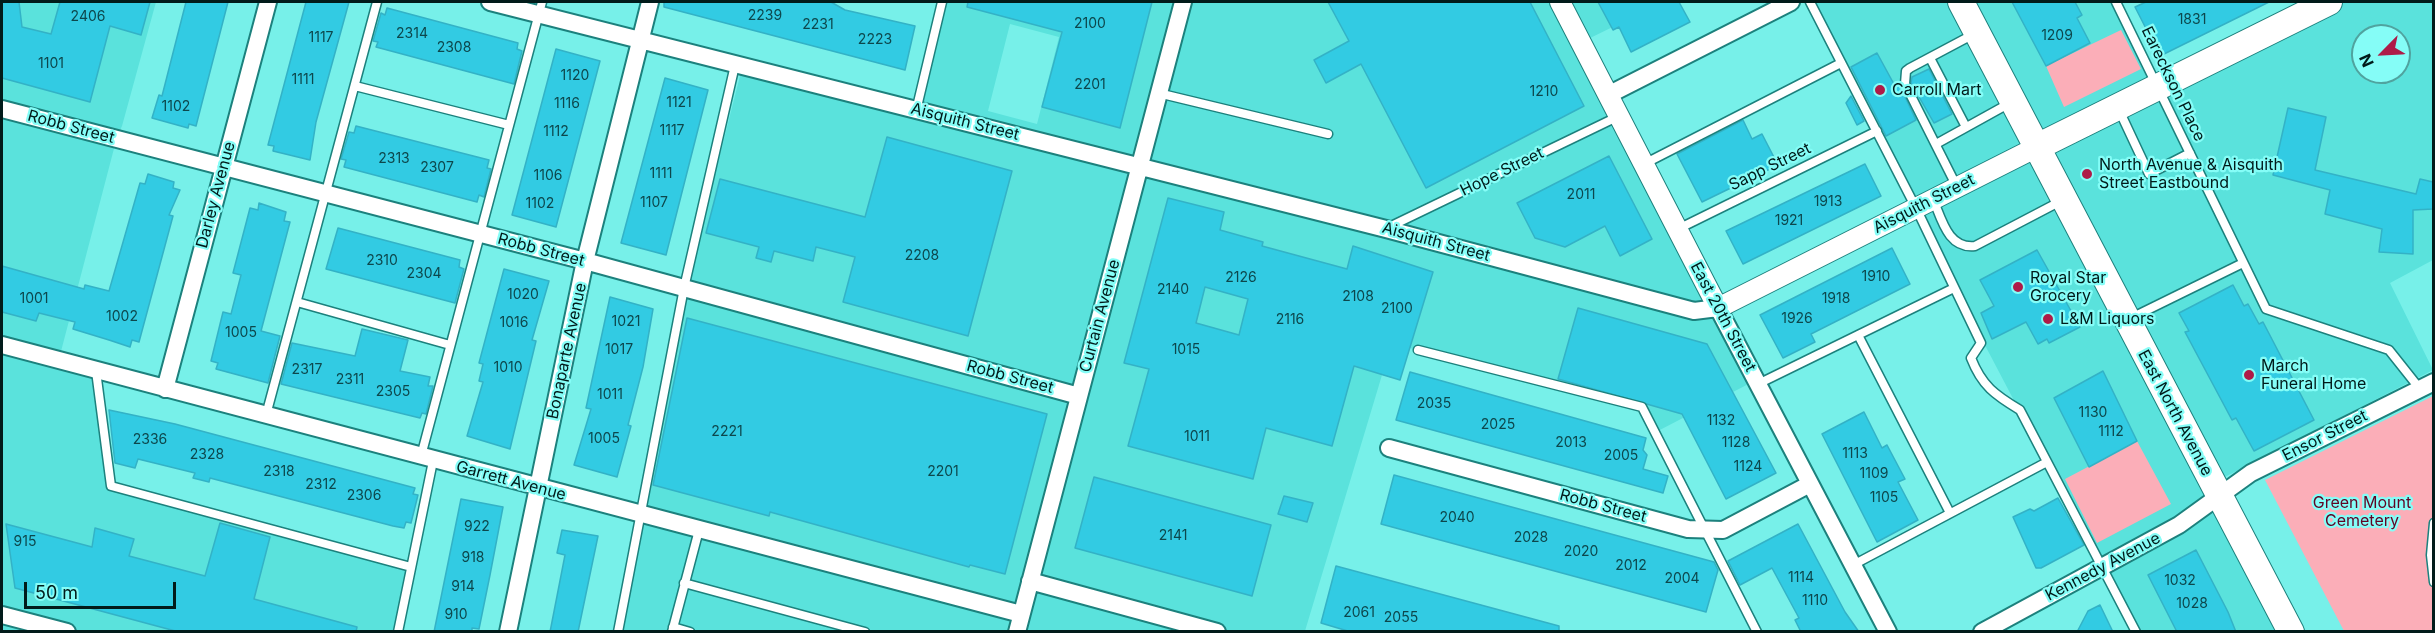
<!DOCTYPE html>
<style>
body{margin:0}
#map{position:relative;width:2435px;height:633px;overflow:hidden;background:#77f0e9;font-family:Inter,sans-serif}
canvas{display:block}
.frame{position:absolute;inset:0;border:3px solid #011b1a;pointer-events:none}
.north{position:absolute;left:2351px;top:24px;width:60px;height:60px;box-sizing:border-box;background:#85fdf7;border:2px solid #50a39f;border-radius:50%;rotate:246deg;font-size:16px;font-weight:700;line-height:24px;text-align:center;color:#011b1a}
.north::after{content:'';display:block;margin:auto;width:21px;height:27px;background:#ae1b48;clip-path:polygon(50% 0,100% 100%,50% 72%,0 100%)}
.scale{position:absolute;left:24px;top:582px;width:152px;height:27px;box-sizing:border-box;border:3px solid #011b1a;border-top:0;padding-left:8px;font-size:18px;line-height:21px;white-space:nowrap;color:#011b1a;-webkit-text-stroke:4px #85fdf7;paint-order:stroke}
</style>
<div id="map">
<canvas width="2435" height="633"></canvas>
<div class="frame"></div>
<div class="north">N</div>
<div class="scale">50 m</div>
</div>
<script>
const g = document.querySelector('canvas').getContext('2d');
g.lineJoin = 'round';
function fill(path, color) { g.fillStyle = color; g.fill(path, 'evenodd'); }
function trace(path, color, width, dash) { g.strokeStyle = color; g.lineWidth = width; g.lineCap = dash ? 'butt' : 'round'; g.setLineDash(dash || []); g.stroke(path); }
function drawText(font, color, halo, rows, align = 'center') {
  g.font = font + ' Inter,sans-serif'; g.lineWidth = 4.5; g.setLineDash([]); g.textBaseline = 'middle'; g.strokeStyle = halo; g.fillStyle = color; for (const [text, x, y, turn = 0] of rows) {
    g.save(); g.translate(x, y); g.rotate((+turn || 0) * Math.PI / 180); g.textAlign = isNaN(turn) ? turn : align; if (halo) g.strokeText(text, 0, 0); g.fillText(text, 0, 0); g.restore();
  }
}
const built = new Path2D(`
 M2,2H156L122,126L117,137L59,359L95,369L109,487L413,564L398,631H2Z
 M939,2H1620L1629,19L1584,41L1760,378L1654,433L1642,410L1637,408L1410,348L1399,379L1382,375L1305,631L619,632L690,273L743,64L913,105ZM1010,24L1059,37L1037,124L988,111Z
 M1813,2H2115L2157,86L2328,2H2433V260L2390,283L2433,370L2217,481L2295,631H2135L1977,330ZM2363,36H2399V72H2363Z`);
const green = new Path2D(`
 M2121,30L2141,69L2064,107L2046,66Z
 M2433,396V631H2344L2265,480Z
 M2137,441L2171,504L2097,543L2065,479Z`);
const building = new Path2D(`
 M2,2H19L22,27L51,34L60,2H150L141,35L110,26L90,102L2,78Z
 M186,2H228L196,126L189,124L188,128L152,118L159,95L162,96Z
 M306,2H349L316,122L310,160L273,151L274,146L268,145Z
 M664,2H831L845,10L915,26L905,70L664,7Z
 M968,2H1152L1120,128L1042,107L1062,32L967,7Z
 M1328,2H1530L1584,106L1426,188L1361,64L1326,83L1314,60L1349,41Z
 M1598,2H1679L1690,22L1631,52L1619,27L1613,30Z
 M2012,2H2075L2082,15L2077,18L2090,43L2046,66Z
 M2146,2H2269L2160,56L2135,7Z
 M387,8L518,43L517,49L522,51L514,84L376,47L378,42L373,41L381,13L385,15Z
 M556,49L600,61L556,227L512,215Z
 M1877,53L1895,86L1899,84L1916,120L1886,136L1851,67Z
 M1929,69L1952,114L1934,123L1911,83L1912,77Z
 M665,78L708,90L666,255L621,243Z
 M1851,96L1864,121L1857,125L1846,103Z
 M2288,108L2326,117L2315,170L2416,194L2420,179L2433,182V209L2413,210V254L2379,252L2382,229L2325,214L2330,190L2273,175Z
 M1743,120L1752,139L1762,134L1778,165L1702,202L1677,154Z
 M356,126L489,160L487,168L491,169L484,197L479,195L477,202L344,167L346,160L341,159L349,132L354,133Z
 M887,137L1012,171L968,336L843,302L855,257L816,247L813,261L774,251L771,262L756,258L759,247L706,233L720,179L865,217Z
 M1609,156L1652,239L1620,256L1605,226L1565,247L1535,238L1517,203Z
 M1865,164L1881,196L1743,264L1726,231Z
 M148,174L174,182L173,188L180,190L169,215L173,216L139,342L132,340L130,347L109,340L73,329L75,322L39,313L36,321L2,312V266L84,289L85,285L109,291L140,183L145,184Z
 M1168,198L1224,212L1220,230L1263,242L1262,246L1347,269L1353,246L1433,272L1400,380L1354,366L1332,446L1266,428L1253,479L1128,446L1149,369L1124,363ZM1205,287L1248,299L1239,335L1196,323Z
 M259,203L286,212L284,221L290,222L261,331L280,336L268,383L216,369L218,363L211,361L223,312L231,314L241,275L233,273L250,208L258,210Z
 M338,228L460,260L459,267L464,269L455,303L326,269Z
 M1892,248L1910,284L1811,334L1815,342L1783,358L1760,315Z
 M2037,250L2080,327L2049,343L2047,339L2038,344L2026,322L1992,339L1981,313L1994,306L1980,280Z
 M504,269L549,281L532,340L536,341L510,449L467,436L483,382L479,381L483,364L479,363Z
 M2233,285L2244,306L2248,304L2259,324L2263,322L2314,420L2254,451L2236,418L2232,420L2185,332L2189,331L2179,313Z
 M610,297L653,309L643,367L628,425L631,426L617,477L574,465L591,409L586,408Z
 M1578,308L1707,344L1776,473L1726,499L1682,414L1558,379Z
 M687,318L1047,414L1005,574L970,565L969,567L770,512L769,516L653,485Z
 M362,329L408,340L400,371L430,377L428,386H433L426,414L422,413L420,418L281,384L292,343L355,356Z
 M2103,371L2137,441L2089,467L2054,398Z
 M1410,372L1646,438L1643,450L1647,455L1643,469L1668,476L1663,493L1396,420Z
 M109,410L175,424L415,488L413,494L418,495L411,523L406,522L404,528L393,526L210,478L209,482L193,478L195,473L138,459L135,468L115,463Z
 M1864,412L1882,448L1887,445L1905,479L1898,482L1918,520L1877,542L1822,434Z
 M1394,475L1714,562L1718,570L1706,612L1381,524Z
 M1094,477L1271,525L1252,596L1075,548Z
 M1284,496L1313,503L1307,522L1278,514Z
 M2058,498L2084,545L2041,568H2036L2013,517L2030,509L2034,511Z
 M461,499L503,507L490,575L479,629L472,628V632H434Z
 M220,523L270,537L254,599L357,627L356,632H179L15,588L6,524L92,547L95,528L134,539L129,556L205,576Z
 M1798,524L1845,612L1859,632H1801L1795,620L1799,618L1772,568L1740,585L1728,561Z
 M562,530L598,536L578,632H550L565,555L557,553Z
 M2196,550L2228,612L2236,632H2177L2148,575Z
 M1336,566L1559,626V632H1351L1321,623Z
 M2100,605L2113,632H2077L2088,611Z`);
const service = new Path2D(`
 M1810,2L1916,208L1981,343L1971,358C1982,386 1995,395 2020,410L2136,632
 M2116,2L2266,309L2389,350L2420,389
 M1930,58L1966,127
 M355,86L509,125
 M1158,93L1328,134
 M2119,110L2149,174L2190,153
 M916,111L942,2
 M1936,144L2010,103
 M1644,164L1841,63
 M1957,187L1905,84L1906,71L1910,68L1974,34
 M1933,199C1942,220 1948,249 1975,246L2061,201
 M1387,228L1619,116
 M1678,229L1877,131
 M297,302L450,345
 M2131,318L2243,263
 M1858,335L1950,513
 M1418,350L1642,407L1757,632
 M96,371L111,486L411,567
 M1758,384L1954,288
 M266,415L377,2
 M421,456L542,2
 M2434,523L2431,555L2434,582
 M1853,565L2047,462
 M684,583L865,632
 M673,627L690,632
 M398,632L433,461
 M618,632L684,288L735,65
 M672,632L699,530`);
const minor = new Path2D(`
 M490,2L1386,229L1694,311L1718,308L1888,632
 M1608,95L1791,2
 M2,109L585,261L1079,396
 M2,345L1021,614
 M165,389L268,2
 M1389,448L1688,529L1723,530L1810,484
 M1030,581L1217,632
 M2,615L67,632
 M508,632L585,261L650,2
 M1017,632L1183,2
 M1982,632L2179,525L2251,473L2434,382`);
const tertiary = new Path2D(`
 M1560,2L1718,308L2037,147`);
const primary = new Path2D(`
 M1961,2L2291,632
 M2037,147L2329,2`);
const markers = [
 [1880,90,6,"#ae1b48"],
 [2087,174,6,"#ae1b48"],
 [2018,287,6,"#ae1b48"],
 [2048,319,6,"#ae1b48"],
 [2249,375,6,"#ae1b48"]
];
const numberNames = [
 ["2239",765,16],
 ["2406",88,17],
 ["1831",2192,20],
 ["2100",1090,24],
 ["2231",818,25],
 ["2314",412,34],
 ["1209",2057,36],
 ["1117",321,38],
 ["2223",875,40],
 ["2308",454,48],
 ["1101",51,64],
 ["1120",575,76],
 ["1111",303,80],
 ["2201",1090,85],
 ["1210",1544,92],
 ["1121",679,103],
 ["1116",567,104],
 ["1102",176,107],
 ["1117",672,131],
 ["1112",556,132],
 ["2313",394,159],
 ["2307",437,168],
 ["1111",661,174],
 ["1106",548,176],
 ["2011",1581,195],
 ["1913",1828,202],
 ["1107",654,203],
 ["1102",540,204],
 ["1921",1789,221],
 ["2208",922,256],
 ["2310",382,261],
 ["2304",424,274],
 ["1910",1876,277],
 ["2126",1241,278],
 ["2140",1173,290],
 ["1020",523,295],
 ["2108",1358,297],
 ["1001",34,299],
 ["1918",1836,299],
 ["2100",1397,309],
 ["1002",122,317],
 ["1926",1797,319],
 ["2116",1290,320],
 ["1021",626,322],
 ["1016",514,323],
 ["1005",241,333],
 ["1017",619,350],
 ["1015",1186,350],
 ["1010",508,368],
 ["2317",307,370],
 ["2311",350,380],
 ["2305",393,392],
 ["1011",610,395],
 ["2035",1434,404],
 ["1130",2093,413],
 ["1132",1721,421],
 ["2025",1498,425],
 ["2221",727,432],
 ["1112",2111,432],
 ["1011",1197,437],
 ["1005",604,439],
 ["2336",150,440],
 ["2013",1571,443],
 ["1128",1736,443],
 ["1113",1855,454],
 ["2328",207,455],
 ["2005",1621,456],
 ["1124",1748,467],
 ["2318",279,472],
 ["2201",943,472],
 ["1109",1874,474],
 ["2312",321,485],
 ["2306",364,496],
 ["1105",1884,498],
 ["2040",1457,518],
 ["922",477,527],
 ["2141",1173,536],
 ["2028",1531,538],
 ["915",25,542],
 ["2020",1581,552],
 ["918",473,558],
 ["2012",1631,566],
 ["1114",1801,578],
 ["2004",1682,579],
 ["1032",2180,581],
 ["914",463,587],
 ["1110",1815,601],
 ["1028",2192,604],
 ["2061",1359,613],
 ["910",456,615],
 ["2055",1401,618]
];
const streetNames = [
 ["Eareckson Place",2173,84,64],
 ["Aisquith Street",965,122,14],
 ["Robb Street",71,127,15],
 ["Sapp Street",1770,167,-26],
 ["Hope Street",1502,172,-26],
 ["Darley Avenue",216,195,-75],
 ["Aisquith Street",1924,204,-27],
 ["Aisquith Street",1436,242,15],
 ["Robb Street",541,250,15],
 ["Curtain Avenue",1100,316,-75],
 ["East 20th Street",1723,317,62],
 ["Bonaparte Avenue",567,351,-78],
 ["Robb Street",1010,377,15],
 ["East North Avenue",2175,413,62],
 ["Ensor Street",2325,436,-27],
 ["Garrett Avenue",511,481,15],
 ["Robb Street",1603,506,15],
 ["Kennedy Avenue",2103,567,-28]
];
const poiNames = [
 ["Carroll Mart",1892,90],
 ["North Avenue & Aisquith",2099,165],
 ["Street Eastbound",2099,183],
 ["Royal Star",2030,278],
 ["Grocery",2030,296],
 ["L&M Liquors",2060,319],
 ["March",2261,366],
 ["Funeral Home",2261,384]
];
const parkNames = [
 ["Green Mount",2362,503],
 ["Cemetery",2362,521]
];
fill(built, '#5ae2dc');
fill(green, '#fbaeb8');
fill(building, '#32cbe3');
trace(building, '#33b2c6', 1.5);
trace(service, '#1c817d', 11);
trace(minor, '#1c817d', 20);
trace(tertiary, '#1c817d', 22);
trace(primary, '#1c817d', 28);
trace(service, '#fff', 8);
trace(minor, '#fff', 16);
trace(tertiary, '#fff', 20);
trace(primary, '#fff', 26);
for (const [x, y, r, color] of markers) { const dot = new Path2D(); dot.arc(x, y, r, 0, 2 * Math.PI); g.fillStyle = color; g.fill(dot); trace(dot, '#85fdf7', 2); }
drawText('14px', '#0d474c', null, numberNames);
drawText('16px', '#011b1a', '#85fdf7', streetNames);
drawText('16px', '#011b1a', '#85fdf7', poiNames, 'left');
drawText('16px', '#610323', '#85fdf7', parkNames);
</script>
